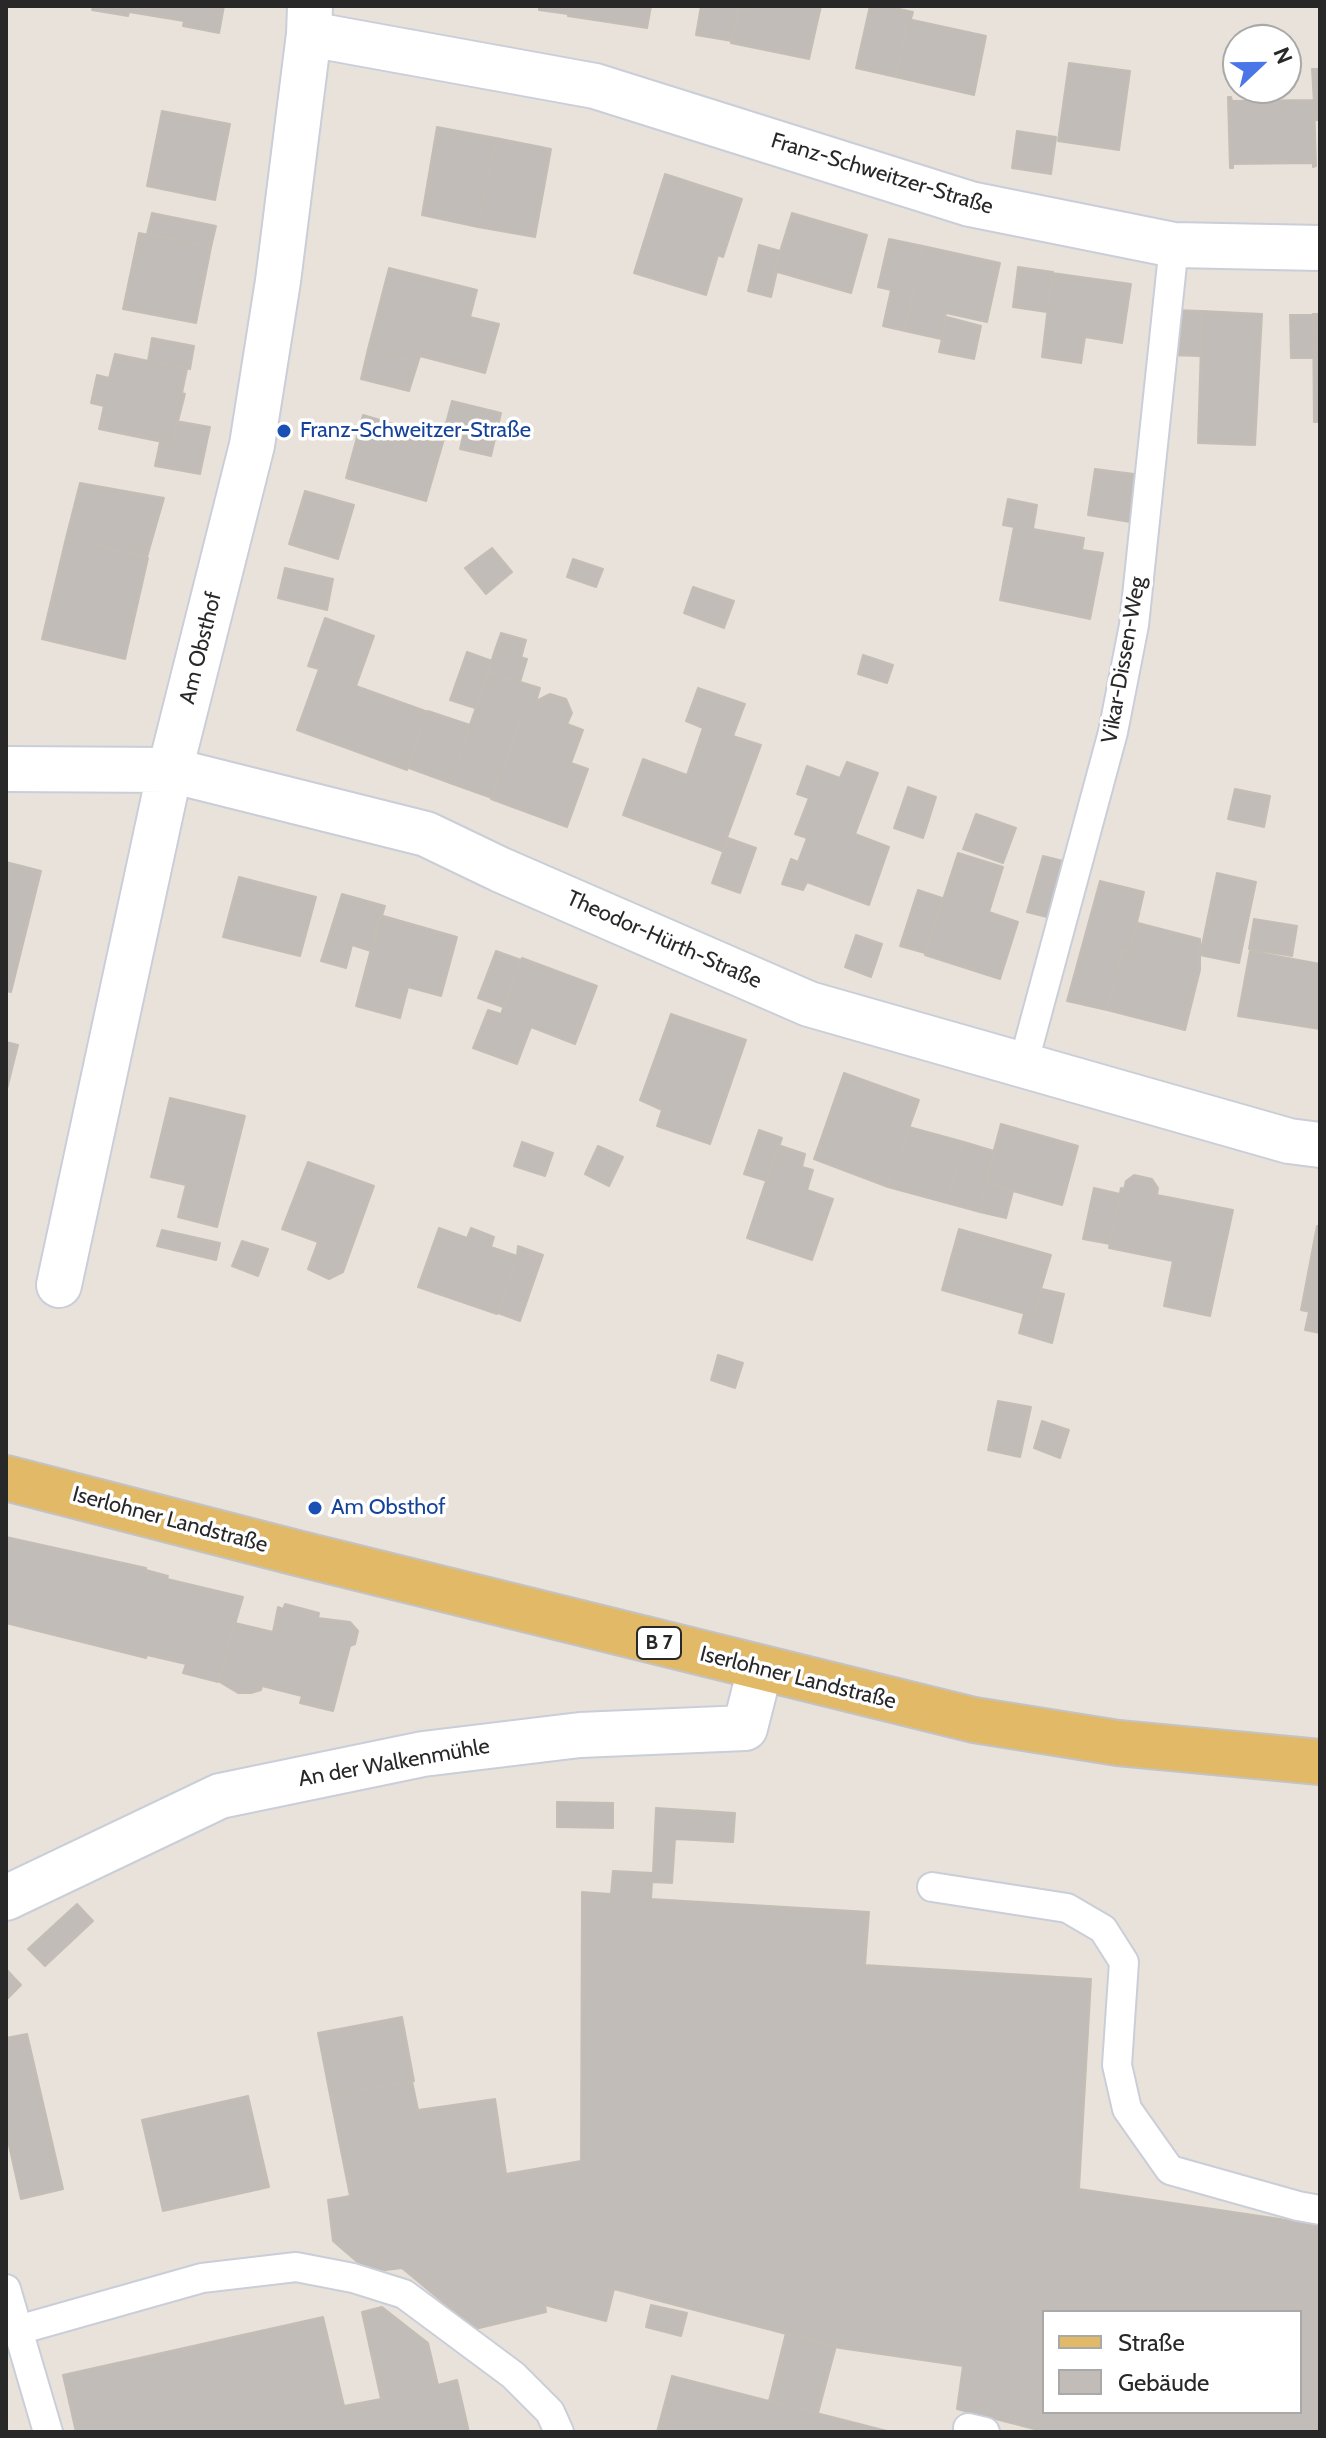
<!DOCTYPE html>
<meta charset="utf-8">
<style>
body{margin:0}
#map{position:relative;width:1326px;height:2438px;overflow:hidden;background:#e9e2db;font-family:Cabin,sans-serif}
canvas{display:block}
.frame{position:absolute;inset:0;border:8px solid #282828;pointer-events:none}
.legend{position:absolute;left:1042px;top:2310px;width:260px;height:104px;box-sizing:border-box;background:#fff;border:2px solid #a9a9a9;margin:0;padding:10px 14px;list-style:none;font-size:24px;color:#282828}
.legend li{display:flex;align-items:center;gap:16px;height:40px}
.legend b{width:40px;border:2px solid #a9a9a9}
.north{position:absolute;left:1222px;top:24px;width:80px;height:80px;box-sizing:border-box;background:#fff;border:2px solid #a9a9a9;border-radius:50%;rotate:68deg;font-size:22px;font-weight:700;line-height:32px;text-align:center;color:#282828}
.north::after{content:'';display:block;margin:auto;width:28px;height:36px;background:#4a76e7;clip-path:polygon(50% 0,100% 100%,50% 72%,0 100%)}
</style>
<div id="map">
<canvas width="1326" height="2438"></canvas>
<div class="frame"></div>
<ul class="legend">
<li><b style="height:10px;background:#e2b967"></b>Straße</li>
<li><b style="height:22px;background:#c1bcb7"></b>Gebäude</li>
</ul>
<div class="north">N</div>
</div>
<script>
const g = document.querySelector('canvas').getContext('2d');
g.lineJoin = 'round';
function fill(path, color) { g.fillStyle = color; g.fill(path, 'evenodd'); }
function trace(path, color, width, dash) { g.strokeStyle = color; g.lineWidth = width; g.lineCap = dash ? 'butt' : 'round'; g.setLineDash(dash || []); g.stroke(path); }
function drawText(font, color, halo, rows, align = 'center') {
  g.font = font + ' Cabin,sans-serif'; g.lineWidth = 7; g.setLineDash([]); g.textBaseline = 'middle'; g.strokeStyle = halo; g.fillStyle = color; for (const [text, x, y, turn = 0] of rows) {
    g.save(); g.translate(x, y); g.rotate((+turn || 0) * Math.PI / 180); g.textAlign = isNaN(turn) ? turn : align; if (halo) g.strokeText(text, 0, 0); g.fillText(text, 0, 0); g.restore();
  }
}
const building = new Path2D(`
 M93,6H224L219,33L183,26L184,21L129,12L128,16L92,10Z
 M539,6H569L568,14L539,10Z
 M569,6H651L647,28L568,16Z
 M701,6H739L732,41L696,35Z
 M739,6H821L809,59L731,43Z
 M870,6H886L913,12L911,19H908L896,77L856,68Z
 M908,19L986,36L974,95L896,77Z
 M1069,63L1130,71L1119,150L1058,141Z
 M1312,69H1320V120H1315Z
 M1228,97H1231L1232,101L1314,100L1316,166L1313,167V163L1233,164V168H1230Z
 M162,111L230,124L215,200L147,186Z
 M437,127L496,138L478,227L422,215Z
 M1017,131L1056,137L1051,174L1012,168Z
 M496,138L551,149L535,237L478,227Z
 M665,174L742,199L723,257L718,255L706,295L634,273Z
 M152,213L216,226L211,247L147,234Z
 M792,213L867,235L851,293L774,271Z
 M139,233L211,247L196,323L123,309Z
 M889,239L923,246L905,331L883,326L891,290L878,287Z
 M759,245L780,251L774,271H777L771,297L748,291Z
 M923,246L1000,263L987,322L946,313L941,339L905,331Z
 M1018,267L1053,272L1047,312L1013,307Z
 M389,268L477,290L470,317L499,324L485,373L416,355L415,361L368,349Z
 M1052,273L1131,284L1122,343L1085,337L1081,363L1042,357Z
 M1173,310L1202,311L1200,356L1167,355Z
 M1202,311L1262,314L1255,445L1198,443Z
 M1313,314H1320V422H1314Z
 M1290,315H1314V358H1291Z
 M947,317L981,326L974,359L939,352Z
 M152,338L194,346L190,369L148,361Z
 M368,349L415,361L416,355L420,356L409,391L361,379Z
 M115,354L187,369L182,393L185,394L172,444L99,429L104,406L91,403L97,375L109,378Z
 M452,401L501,413L491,456L460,449L464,432L445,427Z
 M363,415L444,439L426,501L346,478Z
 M176,421L210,427L200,474L155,466L160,442L172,444Z
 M1095,469L1134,474L1130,522L1088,515Z
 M80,483L164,498L147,557L66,538Z
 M305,491L354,505L338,559L289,544Z
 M1008,499L1037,505L1033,529L1084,538L1082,550L1103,553L1090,619L1000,600L1014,527L1003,525Z
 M66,538L148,558L125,659L42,639Z
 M492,548L512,572L486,594L465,568Z
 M573,559L603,569L596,587L567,577Z
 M285,568L333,579L327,610L278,598Z
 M693,587L734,601L724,628L684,613Z
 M325,618L374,636L356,686L428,712L407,770L297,730L319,669L308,666Z
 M501,633L526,640L521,658L495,650Z
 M495,650L527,659L520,682L488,672Z
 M467,652L492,661L475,708L450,700Z
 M863,655L893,665L887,683L858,674Z
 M488,672L540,688L533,712L525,709L492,798L450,783Z
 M698,688L745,704L733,736L761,745L722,851L623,815L643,759L687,775L703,728L686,721Z
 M550,694L566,699L572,713L567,724L583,730L571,763L588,769L567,827L491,799L525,709L533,712L536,701Z
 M428,711L470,725L450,783L409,768Z
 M847,762L878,773L855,834L889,847L869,905L807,882L803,890L782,884L791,859L798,862L807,838L795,834L809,798L797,794L807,766L840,778Z
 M908,787L936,797L923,838L894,828Z
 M1235,789L1270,796L1264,827L1228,819Z
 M976,814L1016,828L1003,863L963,849Z
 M728,838L756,848L740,893L712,883Z
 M958,853L1003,867L989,912L1018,922L1000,979L925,955Z
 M1043,856L1067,862L1051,918L1027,912Z
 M6,862L41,871L11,992L6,991Z
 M1217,873L1256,882L1239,963L1200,955Z
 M239,877L316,897L300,956L223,937Z
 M1100,881L1144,892L1130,952L1122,950L1107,1010L1067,1001Z
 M918,890L942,898L925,953L900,946Z
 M342,894L385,906L371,951L352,945L346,968L321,961Z
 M380,915L457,937L441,996L408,987L400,1018L356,1006Z
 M1254,919L1297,926L1292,956L1249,949Z
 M1138,923L1200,939V970L1185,1030L1107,1010L1122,950L1130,952Z
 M856,935L882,944L871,977L845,967Z
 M496,951L521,960L503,1007L478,998Z
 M1250,951L1320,964V1029L1238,1016Z
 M522,958L597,986L575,1044L531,1027L517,1064L473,1048L488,1010L501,1014Z
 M671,1014L746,1040L710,1144L657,1126L662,1110L640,1100Z
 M6,1042L18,1045L6,1093Z
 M844,1073L919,1100L888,1187L814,1159Z
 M170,1098L245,1116L217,1227L178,1217L186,1185L151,1177Z
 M1001,1124L1078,1146L1062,1205L985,1183Z
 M909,1127L964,1142L947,1203L888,1187Z
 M759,1130L782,1138L767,1181L744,1174Z
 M522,1142L553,1153L545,1176L514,1166Z
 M964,1142L994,1151L980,1212L947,1203Z
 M778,1145L805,1154L802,1167L813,1170L807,1190L833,1199L812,1260L747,1238Z
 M598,1146L623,1157L609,1186L585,1174Z
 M308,1162L374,1186L343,1272L329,1279L308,1269L318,1242L282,1229Z
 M1134,1175L1152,1179L1158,1188L1157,1195L1233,1210L1210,1316L1164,1306L1173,1261L1109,1248L1121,1188L1124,1189L1126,1181Z
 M987,1183L1013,1191L1006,1218L980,1212Z
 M1094,1188L1120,1194L1110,1244L1083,1239Z
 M1317,1226L1320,1227V1314L1301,1310Z
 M439,1228L467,1238L471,1228L494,1237L491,1247L517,1256L497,1314L418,1287Z
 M959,1229L1051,1255L1033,1316L942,1290Z
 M162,1230L220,1243L216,1260L157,1246Z
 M242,1241L268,1249L258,1276L232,1266Z
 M518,1246L543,1255L520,1321L498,1313L517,1256Z
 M1042,1289L1064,1294L1052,1343L1019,1333L1024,1314L1033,1316Z
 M1309,1312L1320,1314V1333L1305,1330Z
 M718,1355L743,1363L735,1388L711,1380Z
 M998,1401L1031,1407L1020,1457L988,1450Z
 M1042,1421L1069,1430L1060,1458L1034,1448Z
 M6,1537L146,1568V1570L168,1576L167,1579L243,1597L218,1682L183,1673L186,1664L147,1655L146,1658L6,1623Z
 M285,1604L319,1613L318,1618L350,1622L358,1631L355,1644L350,1646L333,1711L300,1703L302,1696L262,1686L261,1690L251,1693H238L218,1681L235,1623L273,1632L278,1607L283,1609Z
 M557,1802L613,1803V1828L557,1827Z
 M656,1808L735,1813L733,1842L675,1839L672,1883L652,1882L651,1899L869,1912L865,1965L1091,1979L1079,2189L1320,2225V2432H1046L957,2409L963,2366L840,2348L614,2289L606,2321L545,2305L546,2312L475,2329L402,2268L369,2272L333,2241L328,2200L350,2196L330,2095L412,2081L418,2110L495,2099L506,2174L581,2161L582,1892L611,1894L613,1871L653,1873ZM1044,2312H1300V2412H1044Z
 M77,1904L93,1921L45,1966L28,1949Z
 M7,1970L21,1985L6,2000V1971Z
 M402,2017L414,2081L330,2095L318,2033Z
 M27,2034L63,2189L21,2199L6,2132V2038Z
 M248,2096L269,2187L163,2211L142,2120Z
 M651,2305L687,2313L681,2336L646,2327Z
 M382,2307L428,2343L438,2385L457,2380L469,2432H76L63,2375L323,2317L344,2406L381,2399L362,2312Z
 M786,2333L836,2346L818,2413L769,2401Z
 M672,2376L769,2401L891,2432H657Z`);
const service = new Path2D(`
 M1023,1065L1113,732L1134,625L1174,245
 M932,1887L1067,1908L1103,1929L1124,1962L1117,2065L1127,2109L1170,2170L1298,2206L1320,2210
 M6,2289L48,2432
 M18,2330L202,2278L296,2267L353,2278L404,2294L513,2375L550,2412L559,2432
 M968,2428L985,2432`);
const minor = new Path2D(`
 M309,34L595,86L970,204L1174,245L1320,248
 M6,769L170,770L426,834L501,870L809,1004L1289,1141L1320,1145
 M59,1285L170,770L252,445L278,281L309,34L310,6
 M6,1898L220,1796L423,1754L580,1735L745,1728L760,1669`);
const primary = new Path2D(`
 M6,1478L297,1553L974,1720L1118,1743L1320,1762`);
const markers = [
 [284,431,8,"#1a4fb4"],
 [315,1508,8,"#1a4fb4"]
];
const shields = [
 [659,1643,44]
];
const shieldNames = [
 ["B 7",659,1643]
];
const streetNames = [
 ["Franz-Schweitzer-Straße",882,174,17],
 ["Am Obsthof",201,648,-76],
 ["Vikar-Dissen-Weg",1124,660,-80],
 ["Theodor-Hürth-Straße",664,940,24],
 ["Iserlohner Landstraße",170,1520,15],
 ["Iserlohner Landstraße",798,1678,14],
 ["An der Walkenmühle",394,1763,-10]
];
const transitNames = [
 ["Franz-Schweitzer-Straße",300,431],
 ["Am Obsthof",331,1508]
];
fill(building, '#c1bcb7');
trace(building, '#c4bdb5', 2);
trace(service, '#c9ced8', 32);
trace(minor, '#c9ced8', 48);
trace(primary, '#c3c3c3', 48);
trace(service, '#fff', 28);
trace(minor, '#fff', 44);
trace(primary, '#e2b967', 44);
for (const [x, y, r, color] of markers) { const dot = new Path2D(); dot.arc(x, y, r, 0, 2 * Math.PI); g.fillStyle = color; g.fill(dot); trace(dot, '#fff', 3); }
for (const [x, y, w] of shields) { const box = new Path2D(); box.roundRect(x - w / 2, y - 16, w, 32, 6); g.fillStyle = '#fff'; g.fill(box); trace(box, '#282828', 2); }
drawText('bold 20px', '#282828', null, shieldNames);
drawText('22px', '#282828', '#fff', streetNames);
drawText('22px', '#164399', '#fff', transitNames, 'left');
</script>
